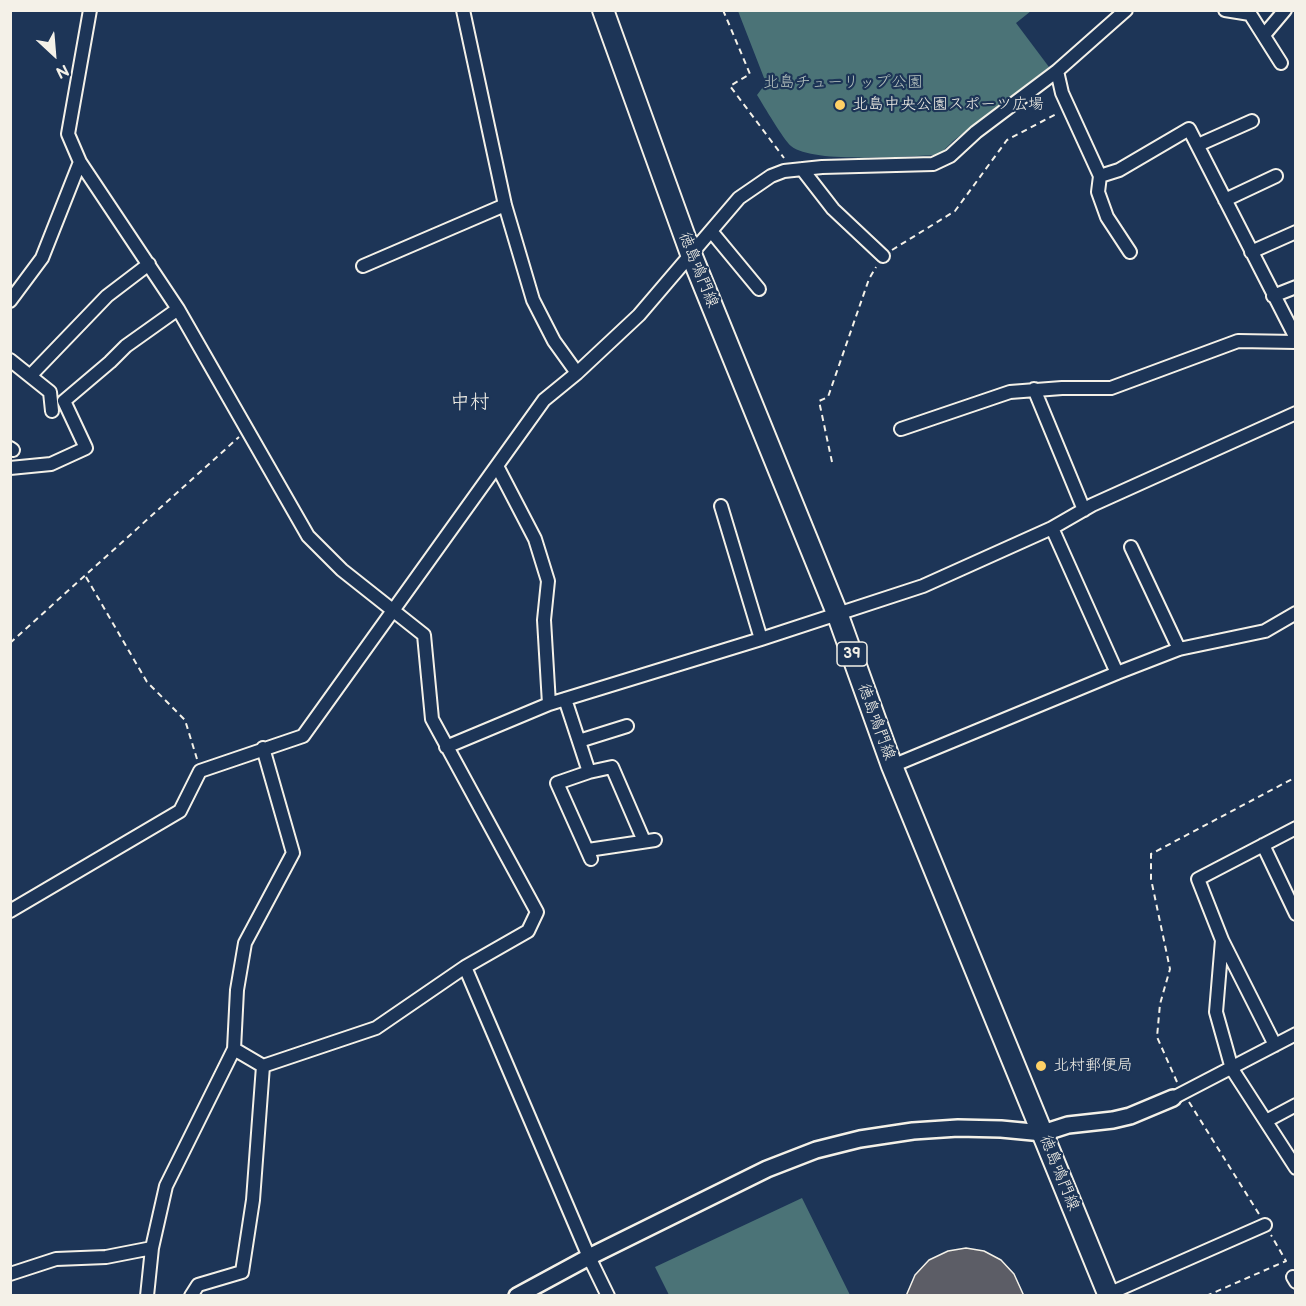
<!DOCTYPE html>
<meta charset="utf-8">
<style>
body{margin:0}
#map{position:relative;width:1306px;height:1306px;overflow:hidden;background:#1d3557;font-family:"Balsamiq Sans",sans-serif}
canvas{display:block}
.frame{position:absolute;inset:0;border:12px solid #f4f1e8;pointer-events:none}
.north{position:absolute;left:24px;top:24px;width:60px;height:60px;-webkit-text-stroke:4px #1d3557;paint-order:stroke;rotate:154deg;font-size:16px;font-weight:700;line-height:24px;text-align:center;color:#f4f1e8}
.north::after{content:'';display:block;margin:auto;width:21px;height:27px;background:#f4f1e8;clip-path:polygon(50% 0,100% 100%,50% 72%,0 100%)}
</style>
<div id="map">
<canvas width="1306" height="1306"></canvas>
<div class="frame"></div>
<div class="north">N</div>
</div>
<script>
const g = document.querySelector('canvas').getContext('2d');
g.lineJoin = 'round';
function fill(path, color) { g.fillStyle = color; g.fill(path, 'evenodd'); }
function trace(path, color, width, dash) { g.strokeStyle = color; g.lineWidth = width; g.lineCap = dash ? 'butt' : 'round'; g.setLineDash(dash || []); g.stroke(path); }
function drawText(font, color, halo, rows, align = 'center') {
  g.font = font + ' "Balsamiq Sans","Klee One",sans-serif'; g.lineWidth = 4.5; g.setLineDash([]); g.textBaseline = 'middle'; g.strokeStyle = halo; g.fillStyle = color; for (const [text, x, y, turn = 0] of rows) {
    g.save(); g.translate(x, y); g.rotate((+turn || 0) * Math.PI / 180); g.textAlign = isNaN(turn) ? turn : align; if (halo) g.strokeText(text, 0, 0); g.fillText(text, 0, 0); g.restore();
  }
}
const green = new Path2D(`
 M738,11H1031L1016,23L1049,67L953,141L939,155C908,156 813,164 791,146C783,139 764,106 757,95L766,83Z
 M802,1198L850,1295H669L655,1267Z`);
const building = new Path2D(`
 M966,1248L984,1251L1001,1260L1014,1274L1024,1296H906L915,1275L929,1260L948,1251Z`);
const path = new Path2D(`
 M723,10L750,74L730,86L784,158
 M892,250L955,211L1007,140L1058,113
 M832,462L819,401L828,397L869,279L876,267
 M86,577L147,682L185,720L197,759
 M10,643L239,437
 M1177,1082L1157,1037L1160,1004L1170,969L1151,879V854L1296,777
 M1189,1102L1259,1214
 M1206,1296L1286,1261L1271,1235`);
const minor = new Path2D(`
 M90,10L68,134L80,162L178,309L308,536L342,570L424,635L432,719L537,912L528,931L465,967L376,1028L263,1066L234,1049
 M463,10L505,205L533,300L554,341L577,373
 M1225,10L1250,14L1281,63
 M1264,35L1285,10
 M1057,71L1062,93L1100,176L1119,170L1189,129L1296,338
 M1198,145L1252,121
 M802,169L833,209L883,256
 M1100,176L1098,192L1107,217L1130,252
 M1225,200L1276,176
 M711,231L759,289
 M1251,252L1296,232
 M363,266L505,205
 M1273,296L1296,287
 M10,301L42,258L80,162
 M10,360L50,392L52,411
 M30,376L107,296L149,264
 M1034,389L1084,510
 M901,429L1010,392L1062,388H1111L1238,341L1296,342
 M10,448L13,450
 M497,466L535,539L548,581L544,620L549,704
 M10,468L51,464L86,448L64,401L110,362L126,346L178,309
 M721,506L761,639
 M1052,528L1117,673
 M1131,547L1179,649
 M565,699L589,772
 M579,741L627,726
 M446,747L549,704L761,639L923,586L1052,528L1092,505L1296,413
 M892,766L1117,673L1179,649L1265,631L1296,613
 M1296,828L1198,879L1222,940L1216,1012L1232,1069L1296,1168
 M1263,845L1296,914
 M588,850L655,840
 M591,859L557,783L589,772L612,767L644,841
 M10,911L180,811L200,771L303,736L544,400L577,373L639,315L739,198L771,176L784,171L822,167L933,164L950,156L976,132L1057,71L1126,10
 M1222,940L1275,1045
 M465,967L589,1257L608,1296
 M1173,1098L1296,1034
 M1266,1121L1296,1105
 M10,1274L56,1259L106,1257L152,1248
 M1293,1277L1296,1282
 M1108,1294L1265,1225
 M147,1296L152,1248L166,1186L234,1049L237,990L245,943L293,853L263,748
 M191,1296L198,1285L242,1272L253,1200L263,1066`);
const tertiary = new Path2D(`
 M517,1296L589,1257L767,1169L816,1150L860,1139L913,1131L958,1128L1001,1129L1043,1133L1068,1125L1113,1120L1130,1116L1173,1098`);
const primary = new Path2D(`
 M603,10L691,254L837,613L892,766L1109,1296`);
const markers = [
 [840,105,6,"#ffd166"],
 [1041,1066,6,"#ffd166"]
];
const shields = [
 [852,654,30]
];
const shieldNames = [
 ["39",852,654]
];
const parkNames = [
 ["北島チューリップ公園",843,83]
];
const poiNames = [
 ["北島中央公園スポーツ広場",852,105],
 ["北村郵便局",1053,1066]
];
const streetNames = [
 ["徳島鳴門線",698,270,68],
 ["徳島鳴門線",876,722,70],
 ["徳島鳴門線",1059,1173,68]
];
const quarterNames = [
 ["中村",470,403]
];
fill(green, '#4b7377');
fill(building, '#5c5d66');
trace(building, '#f4f1e8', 1.5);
trace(minor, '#f4f1e8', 16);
trace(tertiary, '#f4f1e8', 20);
trace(primary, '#f4f1e8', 24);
trace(path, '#f4f1e8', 2, [6, 4.5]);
trace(minor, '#1d3557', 12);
trace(tertiary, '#1d3557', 15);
trace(primary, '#1d3557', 20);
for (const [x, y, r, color] of markers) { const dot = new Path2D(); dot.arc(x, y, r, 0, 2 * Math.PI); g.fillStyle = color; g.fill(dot); trace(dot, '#1d3557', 2); }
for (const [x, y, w] of shields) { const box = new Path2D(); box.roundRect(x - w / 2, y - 12, w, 24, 4.5); g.fillStyle = '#1d3557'; g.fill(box); trace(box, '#f4f1e8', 1.5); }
drawText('bold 15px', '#f4f1e8', null, shieldNames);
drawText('16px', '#b9c5c0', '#1d3557', parkNames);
drawText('16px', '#f4f1e8', '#1d3557', poiNames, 'left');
drawText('16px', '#f4f1e8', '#1d3557', streetNames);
drawText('20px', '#f4f1e8', '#1d3557', quarterNames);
</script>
